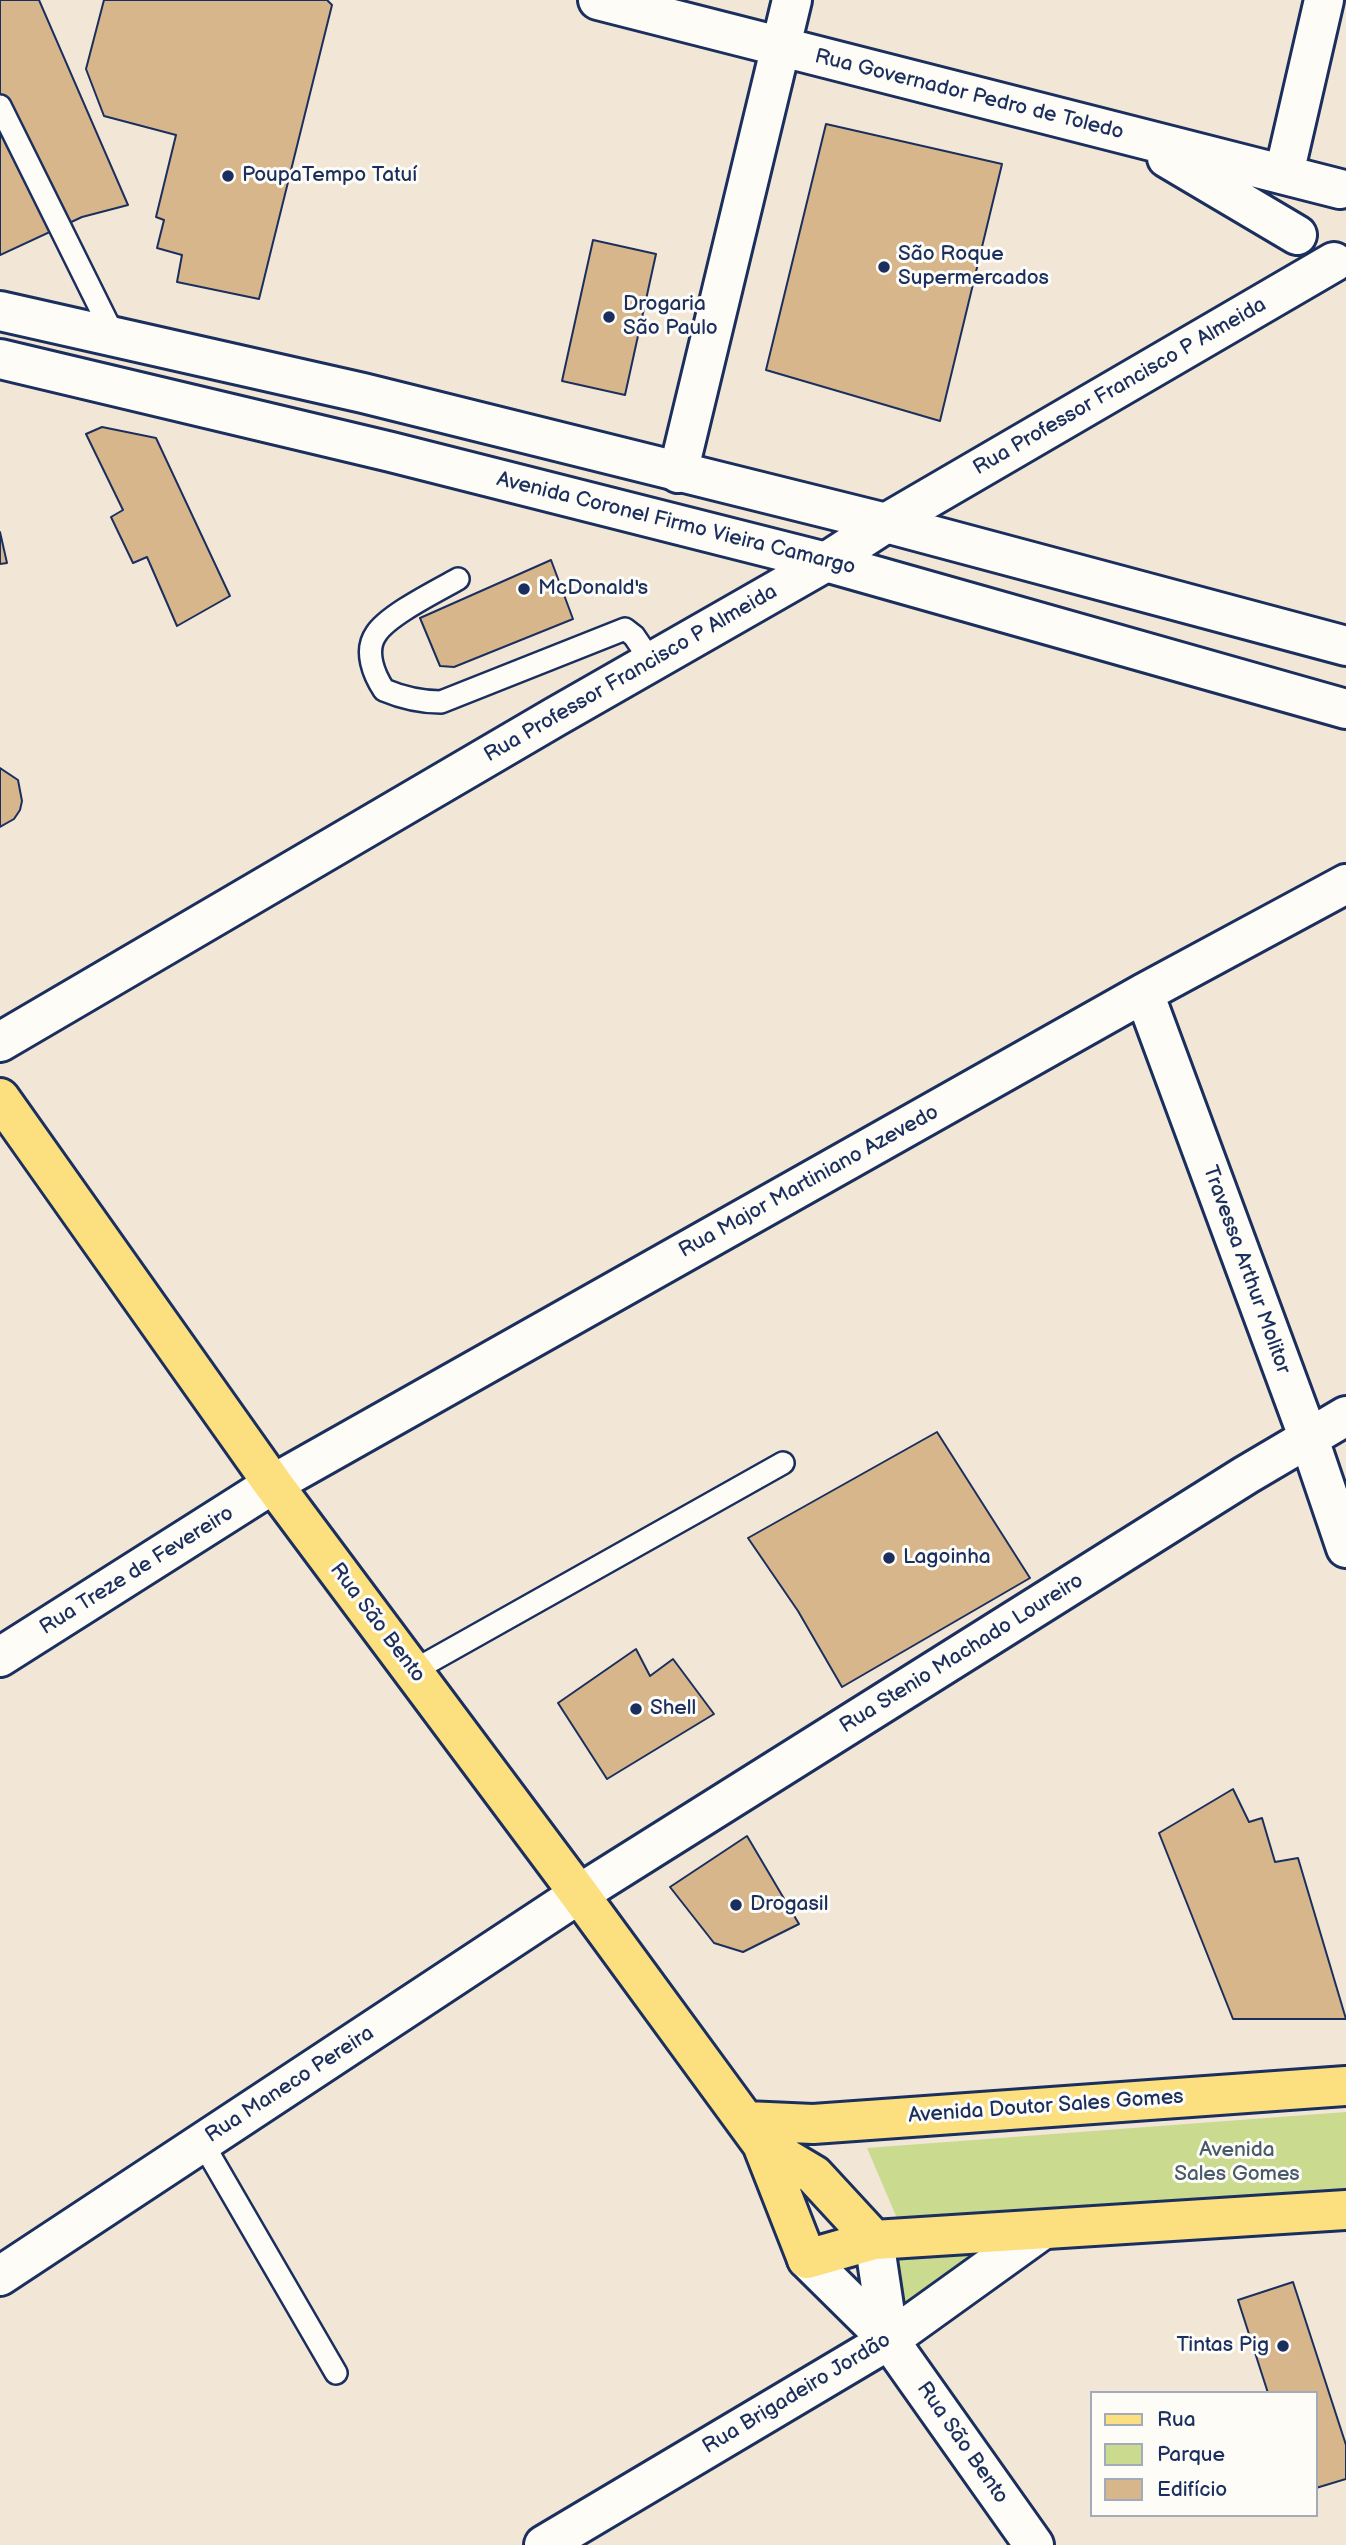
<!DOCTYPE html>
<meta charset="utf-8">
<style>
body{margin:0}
#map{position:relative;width:1346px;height:2545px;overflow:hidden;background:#f2e7d7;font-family:"Balsamiq Sans",sans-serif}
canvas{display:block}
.legend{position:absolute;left:1090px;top:2391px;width:228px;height:126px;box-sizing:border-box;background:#fdfcf7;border:2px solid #a3aaba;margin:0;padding:9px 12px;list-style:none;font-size:21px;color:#1b2f5e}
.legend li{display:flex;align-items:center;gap:14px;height:35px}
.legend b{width:35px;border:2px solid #a3aaba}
</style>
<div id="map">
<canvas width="1346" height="2545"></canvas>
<ul class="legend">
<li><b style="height:9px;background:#fce080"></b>Rua</li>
<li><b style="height:19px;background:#cada8e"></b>Parque</li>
<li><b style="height:19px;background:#d8b68b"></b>Edifício</li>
</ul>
</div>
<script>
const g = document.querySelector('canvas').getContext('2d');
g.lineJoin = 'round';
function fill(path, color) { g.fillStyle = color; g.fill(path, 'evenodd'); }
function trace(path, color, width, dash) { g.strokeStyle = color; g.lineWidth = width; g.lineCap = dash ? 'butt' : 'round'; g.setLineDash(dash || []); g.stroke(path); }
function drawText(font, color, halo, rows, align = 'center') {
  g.font = font + ' "Balsamiq Sans",sans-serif'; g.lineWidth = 6; g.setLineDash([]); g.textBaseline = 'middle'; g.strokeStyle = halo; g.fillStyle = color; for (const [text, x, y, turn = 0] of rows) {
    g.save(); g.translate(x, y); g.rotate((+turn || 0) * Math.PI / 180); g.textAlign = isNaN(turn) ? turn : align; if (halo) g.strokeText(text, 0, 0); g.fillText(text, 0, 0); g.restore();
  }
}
const green = new Path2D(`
 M1346,2112V2197L899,2223L867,2148Z
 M1000,2244L908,2318L888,2251Z`);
const building = new Path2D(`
 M0,0H39L128,205L82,217L0,255Z
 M104,0H327L332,5L259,299L177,282L182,255L157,248L164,220L156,217L176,135L104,116L86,69Z
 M826,124L1002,164L940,421L766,370Z
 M593,240L656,254L625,395L562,381Z
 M102,427L156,438L230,596L177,626L147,557L133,563L111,517L123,510L86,434Z
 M0,532L7,563L0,564Z
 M551,560L573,619L454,667L440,666L420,618Z
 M0,768L18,780L22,801L20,810L14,819L0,827Z
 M937,1432L1030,1578L842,1687L798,1611L748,1538Z
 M636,1649L650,1676L673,1659L714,1714L607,1779L558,1703Z
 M1233,1789L1249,1822L1262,1818L1275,1862L1298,1858L1346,2019H1233L1159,1833Z
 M747,1836L799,1924L743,1952L714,1943L670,1887Z
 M1293,2282L1346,2445V2479L1316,2488V2393H1268L1238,2300Z`);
const service = new Path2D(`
 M0,106L115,338
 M458,579C437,591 388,615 376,634C364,651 374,675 384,690C403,698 420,702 441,702L625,629L634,636L651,661
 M413,1671L783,1463
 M202,2142L336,2373`);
const minor = new Path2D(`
 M598,0L1340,189
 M1167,158L1297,235
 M1284,174L1324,0
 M678,473L792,0
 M1144,993L1309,1439L1346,1548
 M0,1042L555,717L826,562L886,523L1334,262
 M0,1657L273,1484L1144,993L1346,884
 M874,2240L889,2340
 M807,2259L889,2340L1034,2545
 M0,2276L579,1894L1246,1475L1346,1416
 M544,2545L889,2340L1042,2230`);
const secondary = new Path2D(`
 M0,311L363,393L886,523L1346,646
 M0,359L391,452L826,562L1346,709`);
const primary = new Path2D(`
 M0,1098L273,1484L579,1894L762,2144L807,2259L874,2240L1346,2210
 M746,2121L813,2124L1346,2086
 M762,2144L814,2175L874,2240`);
const markers = [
 [228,176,7,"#1b2f5e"],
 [884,267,7,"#1b2f5e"],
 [609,317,7,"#1b2f5e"],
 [524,589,7,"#1b2f5e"],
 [889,1558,7,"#1b2f5e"],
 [636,1709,7,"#1b2f5e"],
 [736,1905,7,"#1b2f5e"],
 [1283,2346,7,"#1b2f5e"]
];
const streetNames = [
 ["Rua Governador Pedro de Toledo",969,95,14],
 ["Rua Professor Francisco P Almeida",1120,387,-30],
 ["Avenida Coronel Firmo Vieira Camargo",676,524,14],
 ["Rua Professor Francisco P Almeida",631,674,-30],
 ["Rua Major Martiniano Azevedo",809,1182,-29],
 ["Travessa Arthur Molitor",1246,1270,70],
 ["Rua Treze de Fevereiro",137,1571,-32],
 ["Rua São Bento",377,1623,53],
 ["Rua Stenio Machado Loureiro",962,1654,-32],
 ["Rua Maneco Pereira",290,2085,-33],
 ["Avenida Doutor Sales Gomes",1046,2107,-4],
 ["Rua Brigadeiro Jordão",797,2394,-31],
 ["Rua São Bento",962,2443,55]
];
const poiNames = [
 ["PoupaTempo Tatuí",242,176],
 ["São Roque",898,255],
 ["Supermercados",898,279],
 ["Drogaria",623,305],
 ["São Paulo",623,329],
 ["McDonald's",538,589],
 ["Lagoinha",903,1558],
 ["Shell",650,1709],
 ["Drogasil",750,1905],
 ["Tintas Pig",1269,2346,"right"]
];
const parkNames = [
 ["Avenida",1237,2151],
 ["Sales Gomes",1237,2175]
];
fill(green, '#cada8e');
fill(building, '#d8b68b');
trace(building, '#1b2f5e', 2);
trace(service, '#1b2f5e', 26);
trace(minor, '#1b2f5e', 44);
trace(secondary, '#1b2f5e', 44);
trace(primary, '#1b2f5e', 44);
trace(service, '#fdfcf7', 21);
trace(minor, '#fdfcf7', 38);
trace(secondary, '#fdfcf7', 38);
trace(primary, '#fce080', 38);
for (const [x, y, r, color] of markers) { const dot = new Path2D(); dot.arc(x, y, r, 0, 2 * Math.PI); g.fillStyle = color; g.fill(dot); trace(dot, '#fdfcf7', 2.5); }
drawText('21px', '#1b2f5e', '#fdfcf7', streetNames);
drawText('21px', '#1b2f5e', '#fdfcf7', poiNames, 'left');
drawText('21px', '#475a6a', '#fdfcf7', parkNames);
</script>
